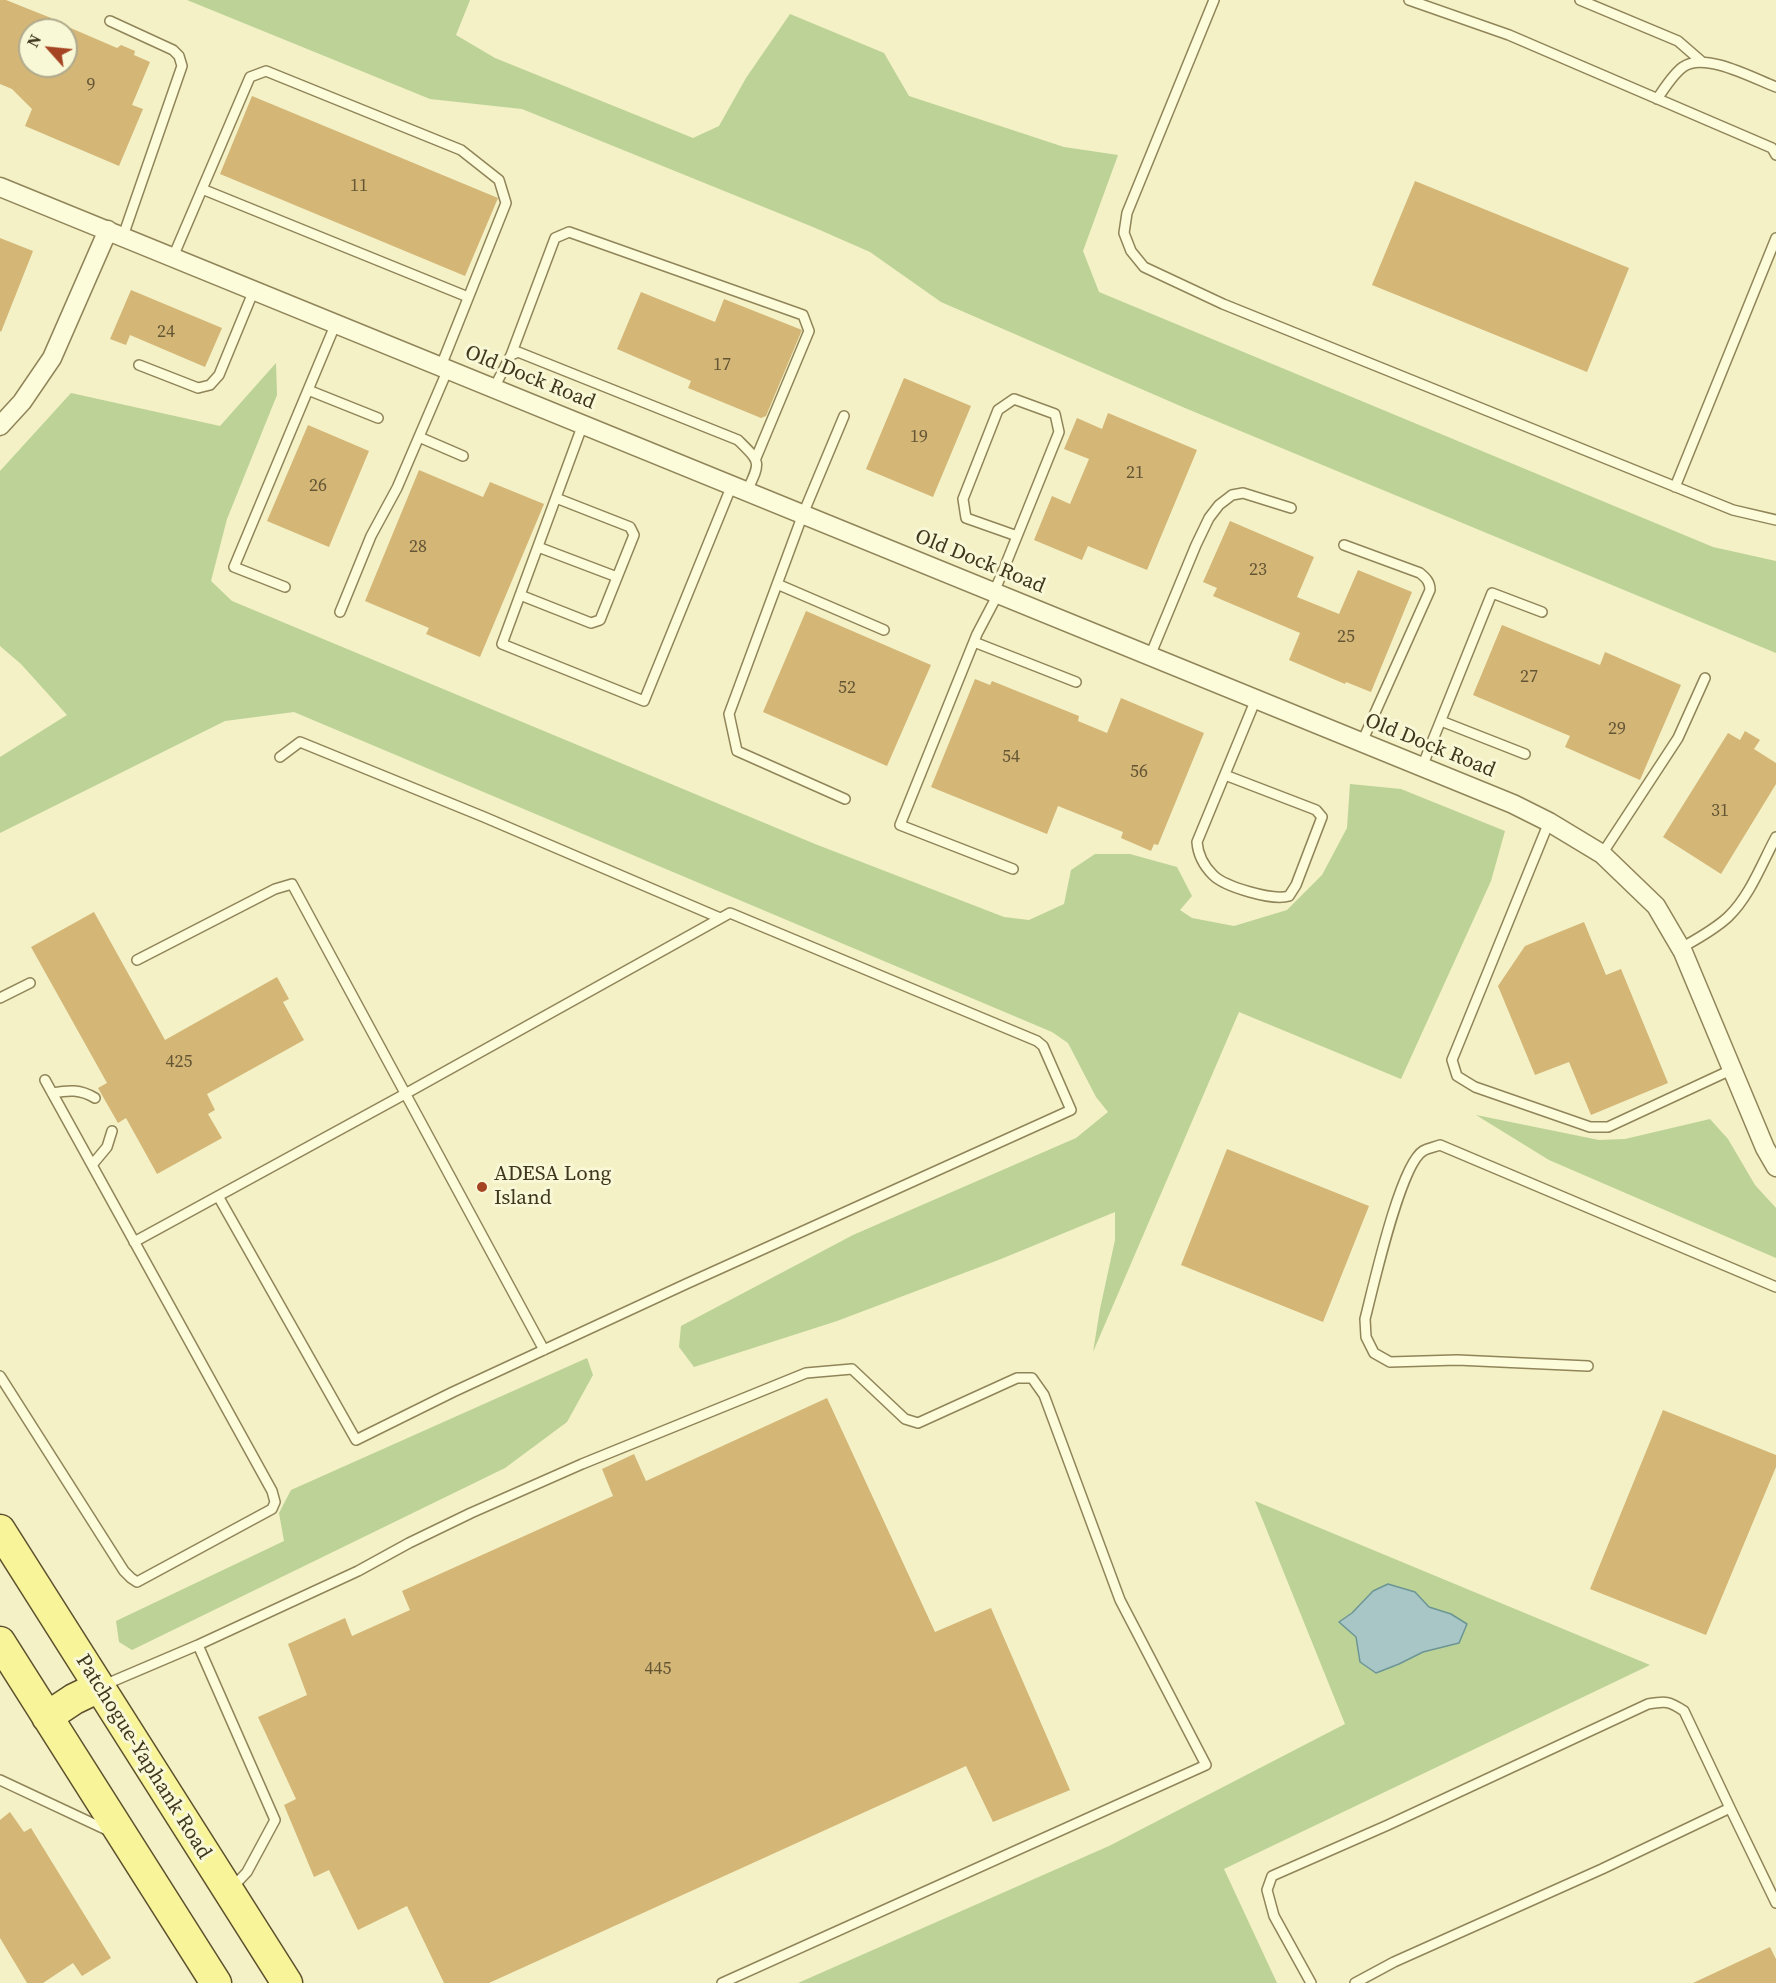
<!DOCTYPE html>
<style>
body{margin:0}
#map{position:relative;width:1776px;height:1983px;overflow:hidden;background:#f3f1c5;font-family:"Source Serif 4",serif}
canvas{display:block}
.north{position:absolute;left:18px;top:18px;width:60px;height:60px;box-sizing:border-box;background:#f9f8d6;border:2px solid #afaa8c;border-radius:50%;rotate:297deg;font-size:16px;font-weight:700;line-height:24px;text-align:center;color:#3f361e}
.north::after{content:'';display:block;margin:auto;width:21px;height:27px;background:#a54422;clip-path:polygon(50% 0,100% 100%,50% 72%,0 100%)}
</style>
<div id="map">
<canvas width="1776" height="1983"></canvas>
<div class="north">N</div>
</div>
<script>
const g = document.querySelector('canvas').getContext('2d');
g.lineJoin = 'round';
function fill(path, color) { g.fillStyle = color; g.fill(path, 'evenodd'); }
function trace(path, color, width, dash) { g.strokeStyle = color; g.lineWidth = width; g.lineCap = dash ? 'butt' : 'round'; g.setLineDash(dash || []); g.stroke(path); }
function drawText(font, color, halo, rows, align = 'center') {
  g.font = font + ' "Source Serif 4",serif'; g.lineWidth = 6; g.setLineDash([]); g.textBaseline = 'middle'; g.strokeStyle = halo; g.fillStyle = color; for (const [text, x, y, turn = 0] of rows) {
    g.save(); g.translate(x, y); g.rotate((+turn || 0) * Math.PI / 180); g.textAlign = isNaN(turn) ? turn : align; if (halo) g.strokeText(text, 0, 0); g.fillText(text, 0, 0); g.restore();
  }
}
const green = new Path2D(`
 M187,0H470L456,35L495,58L693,138L719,126L746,78L790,14L884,53L909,96L1064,147L1118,155L1083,251L1099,292L1713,547L1776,561V653L1185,408L941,302L870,252L813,227L522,109L430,99Z
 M276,363L277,395L227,519L211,581L232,601L815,844L1004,917L1029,920L1064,904L1071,870L1095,854H1130L1177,867L1192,896L1180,910L1192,918L1234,926L1287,910L1322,875L1347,828L1350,784L1401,789L1505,831L1491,881L1401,1079L1239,1012L1093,1352L1100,1309L1115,1240V1212L1001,1259L837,1321L694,1367L679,1347L681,1326L853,1235L1076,1138L1108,1112L1096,1097L1068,1043L1052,1032L294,712L225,721L0,833V757L67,715L21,664L0,646V471L71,393L220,426Z
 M1476,1115L1599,1140L1625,1139L1710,1119L1728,1139L1755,1185L1776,1208V1258L1549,1160Z
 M587,1358L593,1375L567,1422L505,1468L132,1650L119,1642L116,1621L284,1541L279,1513L291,1490Z
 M1255,1501L1650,1665L1224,1869L1277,1983H798L1109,1846L1345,1724ZM1402,1589L1415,1592L1429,1607L1451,1614L1458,1643L1423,1652L1399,1664L1376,1673L1360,1662L1356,1636L1340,1622L1352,1613L1373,1591Z`);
const water = new Path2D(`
 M1388,1584L1415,1592L1429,1607L1451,1614L1467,1624L1459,1643L1423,1652L1399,1664L1376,1673L1360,1662L1356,1637L1339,1622L1352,1613L1373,1591Z`);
const building = new Path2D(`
 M0,0H6L51,18L46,30H30V66H66V26L117,48L121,45L135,51L134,55L150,62L132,105L143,109L119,166L25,126L32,109L12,89L0,84Z
 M252,96L498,198L465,276L220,174Z
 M1415,181L1629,268L1587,372L1372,285Z
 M0,238L33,251L1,332L0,331Z
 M131,290L222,328L205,367L130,335L126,345L110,339Z
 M641,292L715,322L724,299L802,330L766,416L761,418L688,388L691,381L617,349Z
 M904,378L971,406L933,497L866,469Z
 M1108,413L1197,450L1147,570L1088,546L1082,560L1034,540L1052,496L1070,504L1089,459L1064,449L1077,418L1102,429Z
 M308,425L369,451L329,547L267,521Z
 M419,470L483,497L490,482L544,504L480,657L426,634L429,628L365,601Z
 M1230,521L1314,557L1297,597L1339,614L1358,570L1412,592L1371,692L1346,682L1345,684L1289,660L1300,633L1213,596L1217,588L1203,582Z
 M806,611L931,665L887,766L763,712Z
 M1502,625L1600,665L1605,652L1681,685L1640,780L1565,747L1570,736L1473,695Z
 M975,679L990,685L992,681L1079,716L1078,721L1107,733L1121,698L1204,733L1158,845L1154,844L1151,851L1121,838L1123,832L1058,806L1047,834L931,787Z
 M1745,731L1760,740L1754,749L1776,763V784L1721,874L1663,837L1728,733L1740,740Z
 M94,912L165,1040L277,977L289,999L283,1002L304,1040L207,1094L215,1110L208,1114L222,1138L157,1174L126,1118L118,1123L98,1088L107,1083L31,947Z
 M1584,922L1606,975L1621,969L1668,1083L1591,1115L1569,1062L1535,1075L1498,986L1525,946Z
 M1227,1149L1369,1206L1323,1322L1181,1265Z
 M827,1398L935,1632L991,1608L1070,1790L993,1822L966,1766L489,1983H444L407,1906L358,1930L329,1870L314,1877L284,1805L296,1799L258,1717L307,1695L288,1644L345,1618L352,1636L410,1610L402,1591L613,1496L602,1469L634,1454L646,1481Z
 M1663,1410L1776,1455V1467L1706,1635L1590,1589Z
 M10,1812L24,1832L31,1828L111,1958L82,1976L73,1963L43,1983H27L0,1938V1820Z
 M1770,1947L1776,1959V1983H1693Z`);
const lane = new Path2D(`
 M1214,0L1127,213L1124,233L1131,251L1144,267L1223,304L1733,510L1776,520
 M1409,0L1509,35L1772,148L1776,155
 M1580,0L1678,41L1701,61
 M110,21L173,50L179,56L182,66L123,236
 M1657,99C1664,89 1673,74 1683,67C1704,51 1755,79 1776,87
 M202,189L468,297
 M173,257L250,77L266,71L461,150L499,180L506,203L441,366
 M511,355L555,238L569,232L803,315L809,331L756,458
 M139,365L198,388L210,385L219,375L254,290
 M494,388L511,355L518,352L738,440C761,463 761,461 747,491
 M308,390L378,418
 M844,416L803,514L729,714L737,751L845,799
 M583,424L502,644L644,701L732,485
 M419,437L463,456
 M1675,487L1776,238
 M1344,545L1420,573C1426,578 1430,582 1430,590L1362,742
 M538,547L617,577
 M777,584L884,630
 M285,587L234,567L336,323
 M994,592L1003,571L1059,432L1055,414L1014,399L998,410L963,499L966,518L1017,536
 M998,594L977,634L900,825L1013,869
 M520,595L591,623L600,620L634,535L630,527L556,498
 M340,612L371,536L397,488L448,369
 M974,642L1076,682
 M1150,656L1196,545L1209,518L1219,505L1232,495L1243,493L1291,508
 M1441,721L1525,754
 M280,757L300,742L484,817L720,918
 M1422,767L1492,593L1542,612
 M1225,775L1316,810L1322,817L1296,885L1289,896C1273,901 1225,887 1213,875C1203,865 1198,855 1197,842L1256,699
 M1549,822L1452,1060L1457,1076L1475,1087L1590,1127H1608L1733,1069
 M1602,854L1678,738L1705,678
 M1681,948C1697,939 1714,930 1728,917C1750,896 1762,863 1776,837
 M137,960L275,889L292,884L544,1350
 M0,998L30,983
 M52,1093C69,1090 80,1089 95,1098
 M92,1165L107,1147L112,1131
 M134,1242L405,1094L730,913L1037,1041L1043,1046L1071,1110L686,1284L453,1392L356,1440L218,1196
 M1588,1366L1457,1360L1390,1362L1374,1353L1366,1337L1365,1319C1373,1288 1400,1165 1423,1151C1428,1148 1435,1147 1440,1145L1776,1287
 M0,1376L124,1571L131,1578L137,1582L272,1509L275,1502L272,1491L45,1080
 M198,1645L275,1820L247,1872L232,1888
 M104,1685L198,1645L358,1571L409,1543L471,1513L582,1464L806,1373L852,1369L905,1419L918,1423L1017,1378H1032L1044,1395L1120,1600L1206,1765L722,1983
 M0,1780L109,1831
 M1730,1808L1776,1903
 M1311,1983L1274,1916L1267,1890L1272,1876L1388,1825L1648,1704C1666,1701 1669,1701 1684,1711L1730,1808L1602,1869L1394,1962L1355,1983`);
const street = new Path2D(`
 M0,187L1513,804L1549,822L1602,854L1656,906L1683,952L1765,1148L1776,1167
 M0,426L22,402L52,358L108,230`);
const primary = new Path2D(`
 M0,1530L287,1983
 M0,1642L216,1983
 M47,1717L74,1699L99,1687`);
const markers = [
 [482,1187,6,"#a54422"]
];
const numberNames = [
 ["9",91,85],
 ["11",359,186],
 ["24",166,332],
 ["17",722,365],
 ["19",919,437],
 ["21",1135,473],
 ["26",318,486],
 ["28",418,547],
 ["23",1258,570],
 ["25",1346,637],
 ["27",1529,677],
 ["52",847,688],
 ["29",1617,729],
 ["54",1011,757],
 ["56",1139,772],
 ["31",1720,811],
 ["425",179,1062],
 ["445",658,1669]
];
const streetNames = [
 ["Old Dock Road",530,378,22],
 ["Old Dock Road",980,562,22],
 ["Old Dock Road",1430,746,22],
 ["Patchogue-Yaphank Road",143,1757,58]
];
const poiNames = [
 ["ADESA Long",494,1175],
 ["Island",494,1199]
];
fill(green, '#bcd297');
fill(water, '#a7c6c5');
trace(water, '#6c9595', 1.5);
fill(building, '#d4b677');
trace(lane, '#908459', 12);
trace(street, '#908459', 21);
trace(primary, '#5d502d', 33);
trace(lane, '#fcfbda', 9);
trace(street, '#fcfbda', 18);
trace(primary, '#f8f49a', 30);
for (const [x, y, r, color] of markers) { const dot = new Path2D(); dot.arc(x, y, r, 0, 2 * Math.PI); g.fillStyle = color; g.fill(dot); trace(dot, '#f9f8d6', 2); }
drawText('18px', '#645634', null, numberNames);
drawText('21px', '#3f361e', '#f9f8d6', streetNames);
drawText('21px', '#3f361e', '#f9f8d6', poiNames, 'left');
</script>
